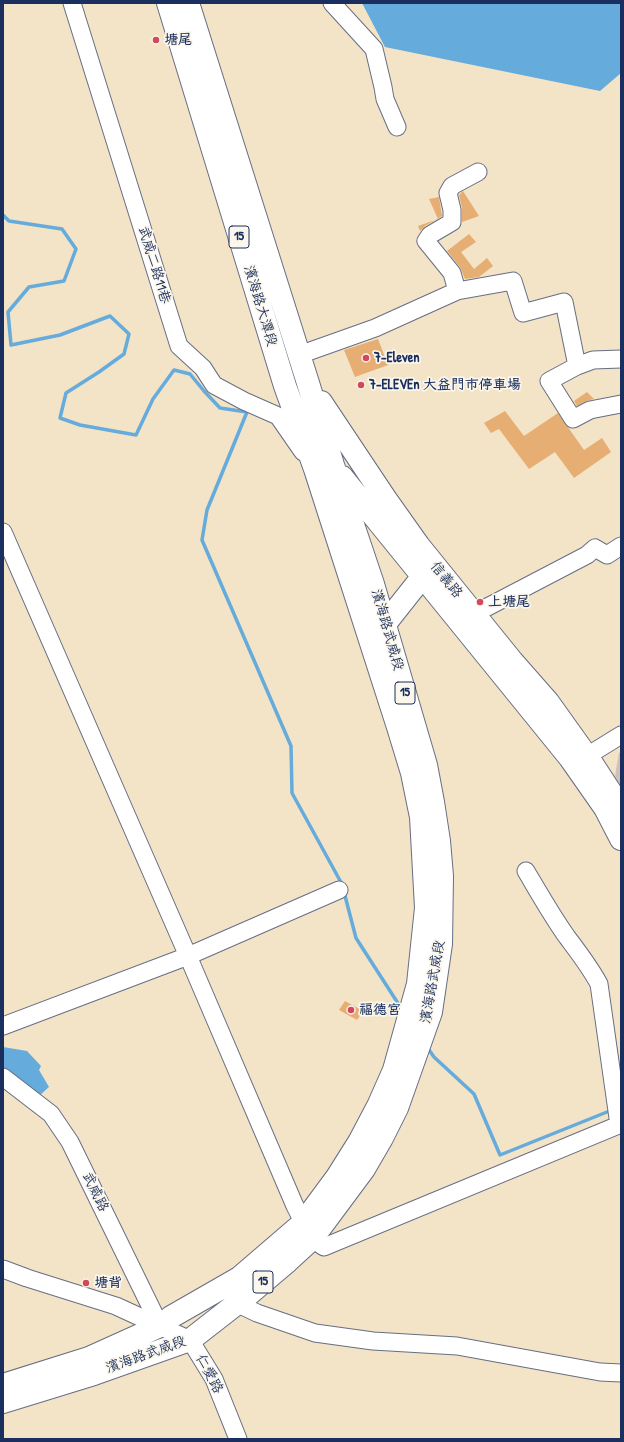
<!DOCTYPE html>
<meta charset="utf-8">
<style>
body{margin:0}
#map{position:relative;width:624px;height:1442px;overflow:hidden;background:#f3e3c7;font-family:"Patrick Hand",sans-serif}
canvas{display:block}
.frame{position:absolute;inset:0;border:4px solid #1b2f5e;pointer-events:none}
</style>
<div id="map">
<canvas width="624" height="1442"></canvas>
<div class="frame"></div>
</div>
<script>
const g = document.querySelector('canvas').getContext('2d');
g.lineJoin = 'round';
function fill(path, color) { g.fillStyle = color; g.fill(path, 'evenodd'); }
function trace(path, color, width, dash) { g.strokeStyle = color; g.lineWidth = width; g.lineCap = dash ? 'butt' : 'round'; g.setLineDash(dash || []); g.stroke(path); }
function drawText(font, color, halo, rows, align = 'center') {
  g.font = font + ' "Patrick Hand","LXGW WenKai TC",sans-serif'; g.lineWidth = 3.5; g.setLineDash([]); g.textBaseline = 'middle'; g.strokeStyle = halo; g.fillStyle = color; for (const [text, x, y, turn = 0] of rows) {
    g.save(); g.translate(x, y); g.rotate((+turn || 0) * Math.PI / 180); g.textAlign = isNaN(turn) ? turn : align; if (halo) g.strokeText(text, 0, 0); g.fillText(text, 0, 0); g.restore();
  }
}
const industrial = new Path2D(`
 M621,752V787L615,776L619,753Z`);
const water = new Path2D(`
 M362,3H621V73L600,91L385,47Z
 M3,1047L27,1051L41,1066L39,1070L49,1087L38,1097L3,1070Z`);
const stream = new Path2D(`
 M3,215L9,221L62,229L76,249L64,281L29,287L8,312L11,345L60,335L110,316L129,334L124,354L99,372L66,393L60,418L80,425L136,435L153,399L174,370L190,374L204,391L220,408L247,412L207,510L202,540L291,746L292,793L343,886
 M344,892L356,938L401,1008
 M427,1047L434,1057L474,1094L500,1155L607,1112`);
const building = new Path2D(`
 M463,191L479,216L462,222V208L459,195Z
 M439,197L442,216L425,226L420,231L418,226L438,219L429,199Z
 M469,234L476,242L461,252L474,269L487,258L493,266L479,277L465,279L460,267L447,251Z
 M378,339L388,365L355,377L344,350Z
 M587,392L594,399L586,401L577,406L574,401Z
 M505,411L524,436L558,413L584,450L602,438L611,452L574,478L555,452L529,469L499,429L491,433L484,423Z
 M345,1001L363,1011L357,1020L339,1010Z`);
const minor = new Path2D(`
 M72,3L179,346L203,368L214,385L244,401L278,416L303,452
 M332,3L374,49L383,87L385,99L397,127
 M478,172L452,186L448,193L452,210V222L430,235L426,241L452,273L457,291L513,281L523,313L564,302L577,366
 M299,355L375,328L457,291
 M621,359L593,360L577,366L549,381L573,419L590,410L621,404
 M3,532L188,956L295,1206L312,1239L324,1247L621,1124
 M474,614L587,555L595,548L607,555L621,546
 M578,763L587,756L621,735
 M526,871C539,893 552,916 567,937C579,953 590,967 599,984L619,1125
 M3,1026L188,956L339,890
 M3,1077L51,1114L70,1142L160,1326
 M3,1269L27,1278L116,1306L190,1340L214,1379L238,1439
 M236,1303L257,1313L315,1333L373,1341L457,1346L600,1372L621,1373`);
const major = new Path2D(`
 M321,402L385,498L419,546L512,661L548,702L593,765L621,808
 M342,477L570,758L605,808L621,839
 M385,624L423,576
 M3,1385L89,1358L160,1326L171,1317L239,1278L303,1223L337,1177L359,1142L379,1104L394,1070L418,984L426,908L421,817L412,773L398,727L315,469L285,386L168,3
 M3,1402L94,1374L190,1340L249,1294L288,1261L312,1239L364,1169L382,1138L397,1108L431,1012L441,944L442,876L439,841L433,802L426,765L373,584L333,465L308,383L188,3`);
const markers = [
 [156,40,4,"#d1495b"],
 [366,358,4,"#d1495b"],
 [361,385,4,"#d1495b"],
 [480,602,4,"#d1495b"],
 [351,1010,4,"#d1495b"],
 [86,1283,4,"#d1495b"]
];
const shields = [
 [239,237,20],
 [405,693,20],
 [263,1282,20]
];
const shieldNames = [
 ["15",239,237],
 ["15",405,693],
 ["15",263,1282]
];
const poiNames = [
 ["塘尾",164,40],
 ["7-Eleven",374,358],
 ["7-ELEVEn 大益門市停車場",369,385],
 ["上塘尾",488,602],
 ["福德宮",359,1010],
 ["塘背",94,1283]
];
const streetNames = [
 ["武威二路11巷",154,265,73],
 ["濱海路大潭段",260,306,73],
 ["信義路",446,580,51],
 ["濱海路武威段",387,630,74],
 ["濱海路武威段",433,982,-80],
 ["武威路",95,1192,64],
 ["濱海路武威段",146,1355,-20],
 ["仁愛路",209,1374,62]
];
fill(industrial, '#cfc0bb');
fill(water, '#65abdb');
trace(stream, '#65abdb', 3.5);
fill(building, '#e6ae72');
trace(minor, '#676e83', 19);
trace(major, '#676e83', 24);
trace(minor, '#fff', 17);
trace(major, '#fff', 22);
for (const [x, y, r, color] of markers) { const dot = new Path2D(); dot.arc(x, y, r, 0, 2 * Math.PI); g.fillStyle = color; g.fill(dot); trace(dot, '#fbf7ec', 1.5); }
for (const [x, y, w] of shields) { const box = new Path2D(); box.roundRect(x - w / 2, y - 11, w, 22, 3); g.fillStyle = '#fbf7ec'; g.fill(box); trace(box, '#1b2f5e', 1); }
drawText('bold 13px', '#1b2f5e', null, shieldNames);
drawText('bold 14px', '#1b2f5e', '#fbf7ec', poiNames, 'left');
drawText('14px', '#1b2f5e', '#fbf7ec', streetNames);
</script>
